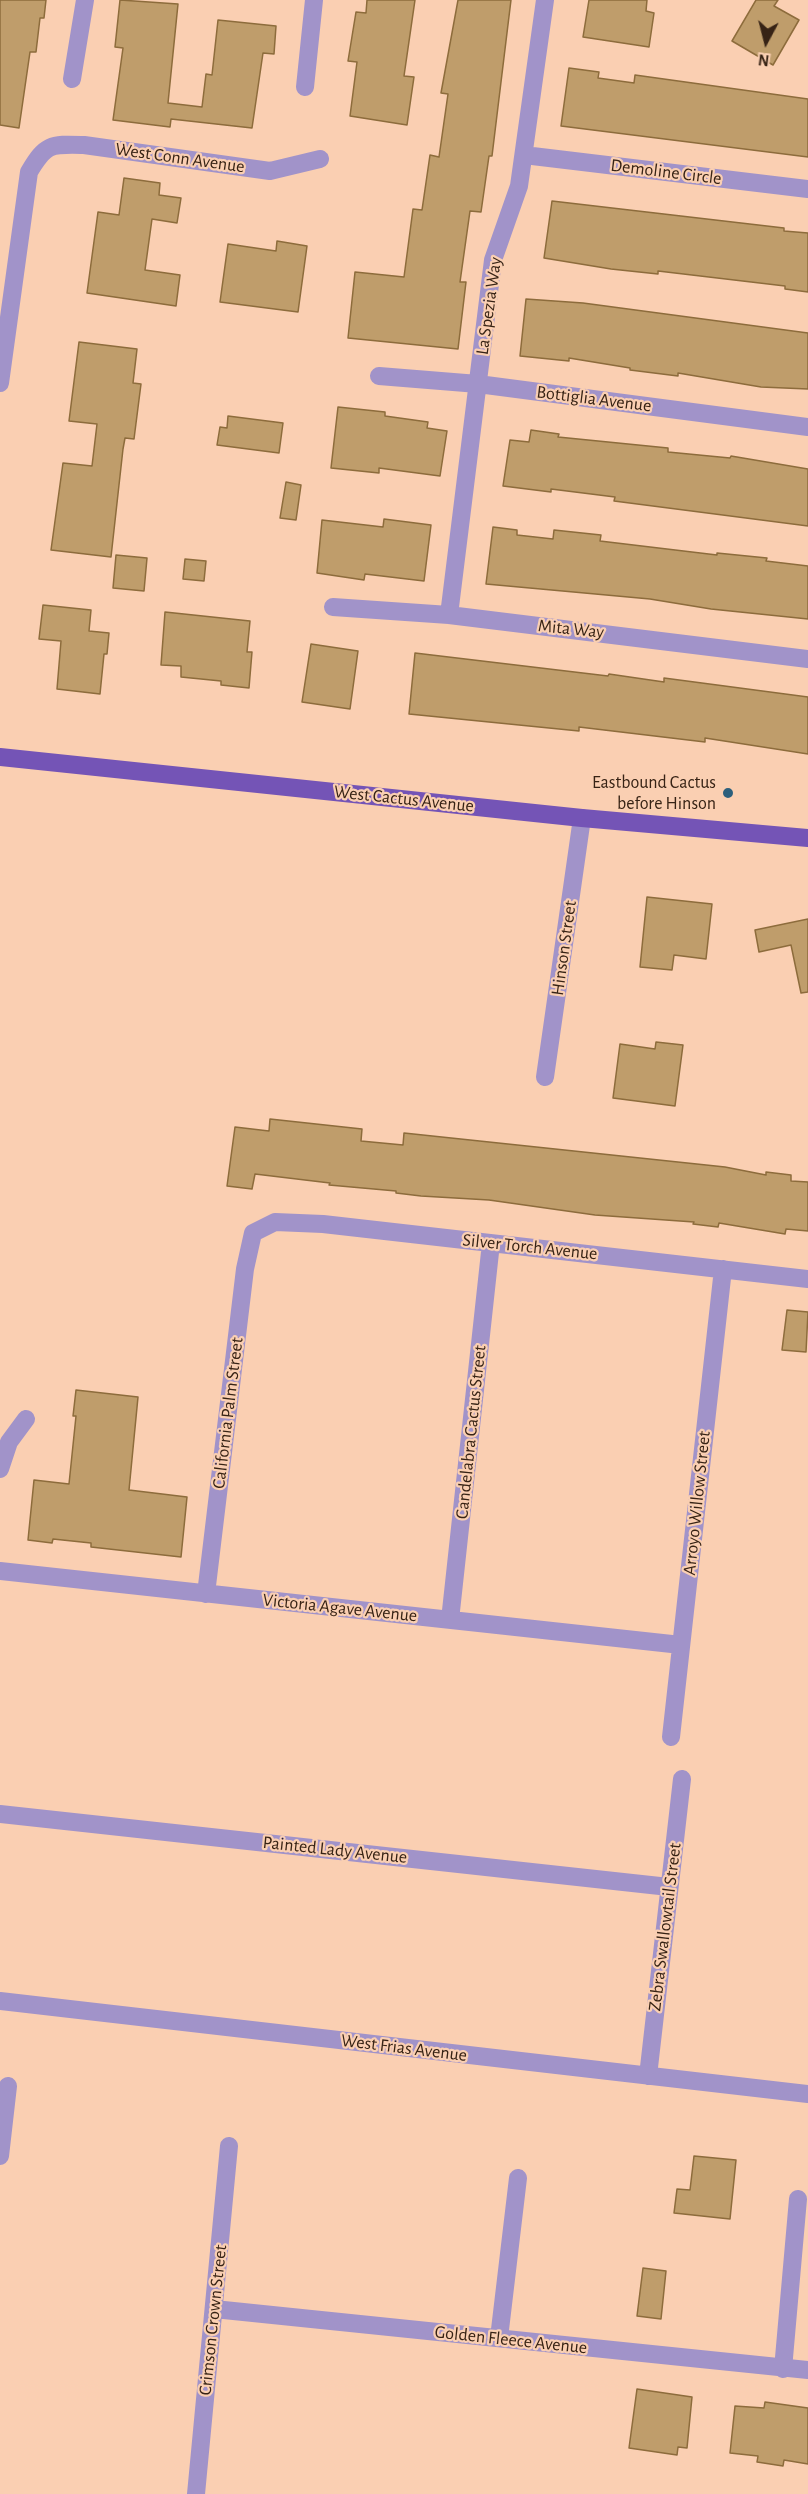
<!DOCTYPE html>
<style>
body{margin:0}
#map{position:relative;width:808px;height:2494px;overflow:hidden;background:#facfb2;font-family:"Alegreya Sans",sans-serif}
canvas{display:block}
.north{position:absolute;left:736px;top:12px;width:60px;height:60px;-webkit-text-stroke:4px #facfb2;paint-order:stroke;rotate:187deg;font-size:16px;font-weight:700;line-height:24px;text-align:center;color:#372315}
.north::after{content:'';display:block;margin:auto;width:21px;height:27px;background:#372315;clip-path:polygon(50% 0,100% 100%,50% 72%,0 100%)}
</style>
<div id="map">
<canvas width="808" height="2494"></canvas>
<div class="north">N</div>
</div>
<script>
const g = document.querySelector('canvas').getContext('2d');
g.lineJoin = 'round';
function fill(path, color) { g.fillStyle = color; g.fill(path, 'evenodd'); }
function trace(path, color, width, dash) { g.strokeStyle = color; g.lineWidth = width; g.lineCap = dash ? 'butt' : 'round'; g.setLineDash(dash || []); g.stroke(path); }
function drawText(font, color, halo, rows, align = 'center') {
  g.font = font + ' "Alegreya Sans",sans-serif'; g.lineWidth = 4.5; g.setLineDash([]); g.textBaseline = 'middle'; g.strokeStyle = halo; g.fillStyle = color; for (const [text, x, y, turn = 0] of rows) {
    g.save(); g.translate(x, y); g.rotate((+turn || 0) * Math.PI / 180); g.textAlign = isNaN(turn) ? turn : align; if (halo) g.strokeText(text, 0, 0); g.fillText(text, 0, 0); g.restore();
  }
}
const building = new Path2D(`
 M0,0H46L44,18H40L36,52H30L19,128L0,125Z
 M120,0L178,4L168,103L202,107L206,74L212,75L218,20L276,26L274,54L263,53L252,128L171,119L170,127L113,120L123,48L115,47Z
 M367,0H415L404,76L414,77L407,125L350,116L357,62L348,61L356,12L366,13Z
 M458,0H511L492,156H489L481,212L470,211L460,282H466L458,349L348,338L355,272L404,277L413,209L422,210L430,155L439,157L448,94L441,93Z
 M589,0H647L646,11L654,13L649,47L583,37Z
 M756,0H778L774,6L799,20L773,65L732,41Z
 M569,68L599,72L598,78L634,83L635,75L808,99V157L561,126Z
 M124,178L160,183L159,195L181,198L177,223L152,219L145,270L180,275L176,306L87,293L98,212L119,215Z
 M552,201L784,228V231L808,233V292L785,289V286L658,271V274L611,269L544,258Z
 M277,241L307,246L298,312L220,302L228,244L276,251Z
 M526,299L583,303L808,333V389L761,387L678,373V376L630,370V368L569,358V361L520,356Z
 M79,342L137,349L133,383L141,384L134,439L125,438L123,449L111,557L51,550L63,463L92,466L97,424L69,421Z
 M338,407L385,412V416L428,422L427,428L447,431L440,476L379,468V473L331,468Z
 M228,416L283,423L279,453L217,445L220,427L227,428Z
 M531,430L559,434L558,437L668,448V452L730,458L731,456L808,469V526L614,501L615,497L551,489V492L503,486L510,440L529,442Z
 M286,482L301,485L296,520L280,518Z
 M384,519L431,525L424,581L365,574L364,580L317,573L322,520L383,527Z
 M493,527L517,530V535L553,539L554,530L601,535L600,541L717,555V553L767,558L766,561L808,566V619L711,609L650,599L486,584Z
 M116,555L147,558L144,591L113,588Z
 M185,559L206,561L204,581L183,579Z
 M43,605L91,610L89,631L109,633L107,654H104L100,694L57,689L61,641L39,639Z
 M165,612L250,621L247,652H252L249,688L221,685V681L181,677V666L161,665Z
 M311,644L358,651L350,709L302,702Z
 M415,653L608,676L609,674L664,682V678L808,697V754L705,738V742L579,727V731L409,714Z
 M647,897L712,904L706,959L674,955L672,970L640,967Z
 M808,919V992L801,993L791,945L759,952L755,930Z
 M656,1042L683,1045L675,1106L613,1098L620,1044L655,1049Z
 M270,1119L362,1129L361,1141L403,1145L404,1133L725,1167L766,1175V1172L791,1175V1181L808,1182V1231L786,1229L785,1234L719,1223L718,1227L693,1224L694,1222L595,1215L489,1200L421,1196L396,1193V1191L329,1185L330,1183L255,1174L252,1189L227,1186L235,1127L269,1131Z
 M787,1310L808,1312L806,1352L782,1350Z
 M76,1390L138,1397L129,1490L187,1497L181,1557L91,1547V1543L53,1539L52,1543L28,1540L34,1480L69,1484L76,1416H73Z
 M694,2156L736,2160L730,2219L674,2213L677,2189L690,2190Z
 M643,2268L666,2271L661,2319L637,2316Z
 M637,2389L692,2397L687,2448L678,2447L677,2455L629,2448Z
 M765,2402L808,2408V2464L784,2460L783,2466L757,2462L758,2456L730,2453L735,2406L764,2408Z`);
const minor = new Path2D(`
 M72,79L85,0
 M305,87L314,0
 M524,155L808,189
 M379,376L478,384L808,427
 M0,383L29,172C46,143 51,144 84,145L270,171L320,159
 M333,607L449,615L808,659
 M449,615L493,260L519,186L545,0
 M545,1077L582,818
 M0,1469L9,1442L26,1419
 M0,1571L681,1645
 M206,1594L245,1269L253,1233L275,1222L323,1224L808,1279
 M450,1620L491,1243
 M671,1737L723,1269
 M0,1814L669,1887
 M0,2001L808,2094
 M648,2076L682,1779
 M0,2156L8,2086
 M214,2309L808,2370
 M499,2338L518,2178
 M783,2369L798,2199
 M196,2494L229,2146`);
const major = new Path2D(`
 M0,757L582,818L808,838`);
const markers = [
 [728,793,6,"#2c5f7c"]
];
const streetNames = [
 ["West Conn Avenue",180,158,8],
 ["Demoline Circle",666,172,7],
 ["La Spezia Way",489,306,-82],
 ["Bottiglia Avenue",594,399,7],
 ["Mita Way",571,629,6],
 ["West Cactus Avenue",404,799,6],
 ["Hinson Street",564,948,-82],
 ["Silver Torch Avenue",530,1247,6],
 ["California Palm Street",228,1413,-83],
 ["Candelabra Cactus Street",471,1432,-84],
 ["Arroyo Willow Street",697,1503,-84],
 ["Victoria Agave Avenue",340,1608,6],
 ["Painted Lady Avenue",335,1850,6],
 ["Zebra Swallowtail Street",665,1927,-83],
 ["West Frias Avenue",404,2048,7],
 ["Crimson Crown Street",213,2320,-84],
 ["Golden Fleece Avenue",511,2340,6]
];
const poiNames = [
 ["Eastbound Cactus",716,783],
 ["before Hinson",716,804]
];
fill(building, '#bf9d6b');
trace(building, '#8d6c3c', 1.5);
trace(minor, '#a193c9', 18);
trace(major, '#7454b6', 18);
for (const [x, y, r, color] of markers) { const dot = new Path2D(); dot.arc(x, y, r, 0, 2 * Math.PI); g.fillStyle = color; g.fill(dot); trace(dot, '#facfb2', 2); }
drawText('18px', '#372315', '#facfb2', streetNames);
drawText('18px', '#372315', '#facfb2', poiNames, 'right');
</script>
